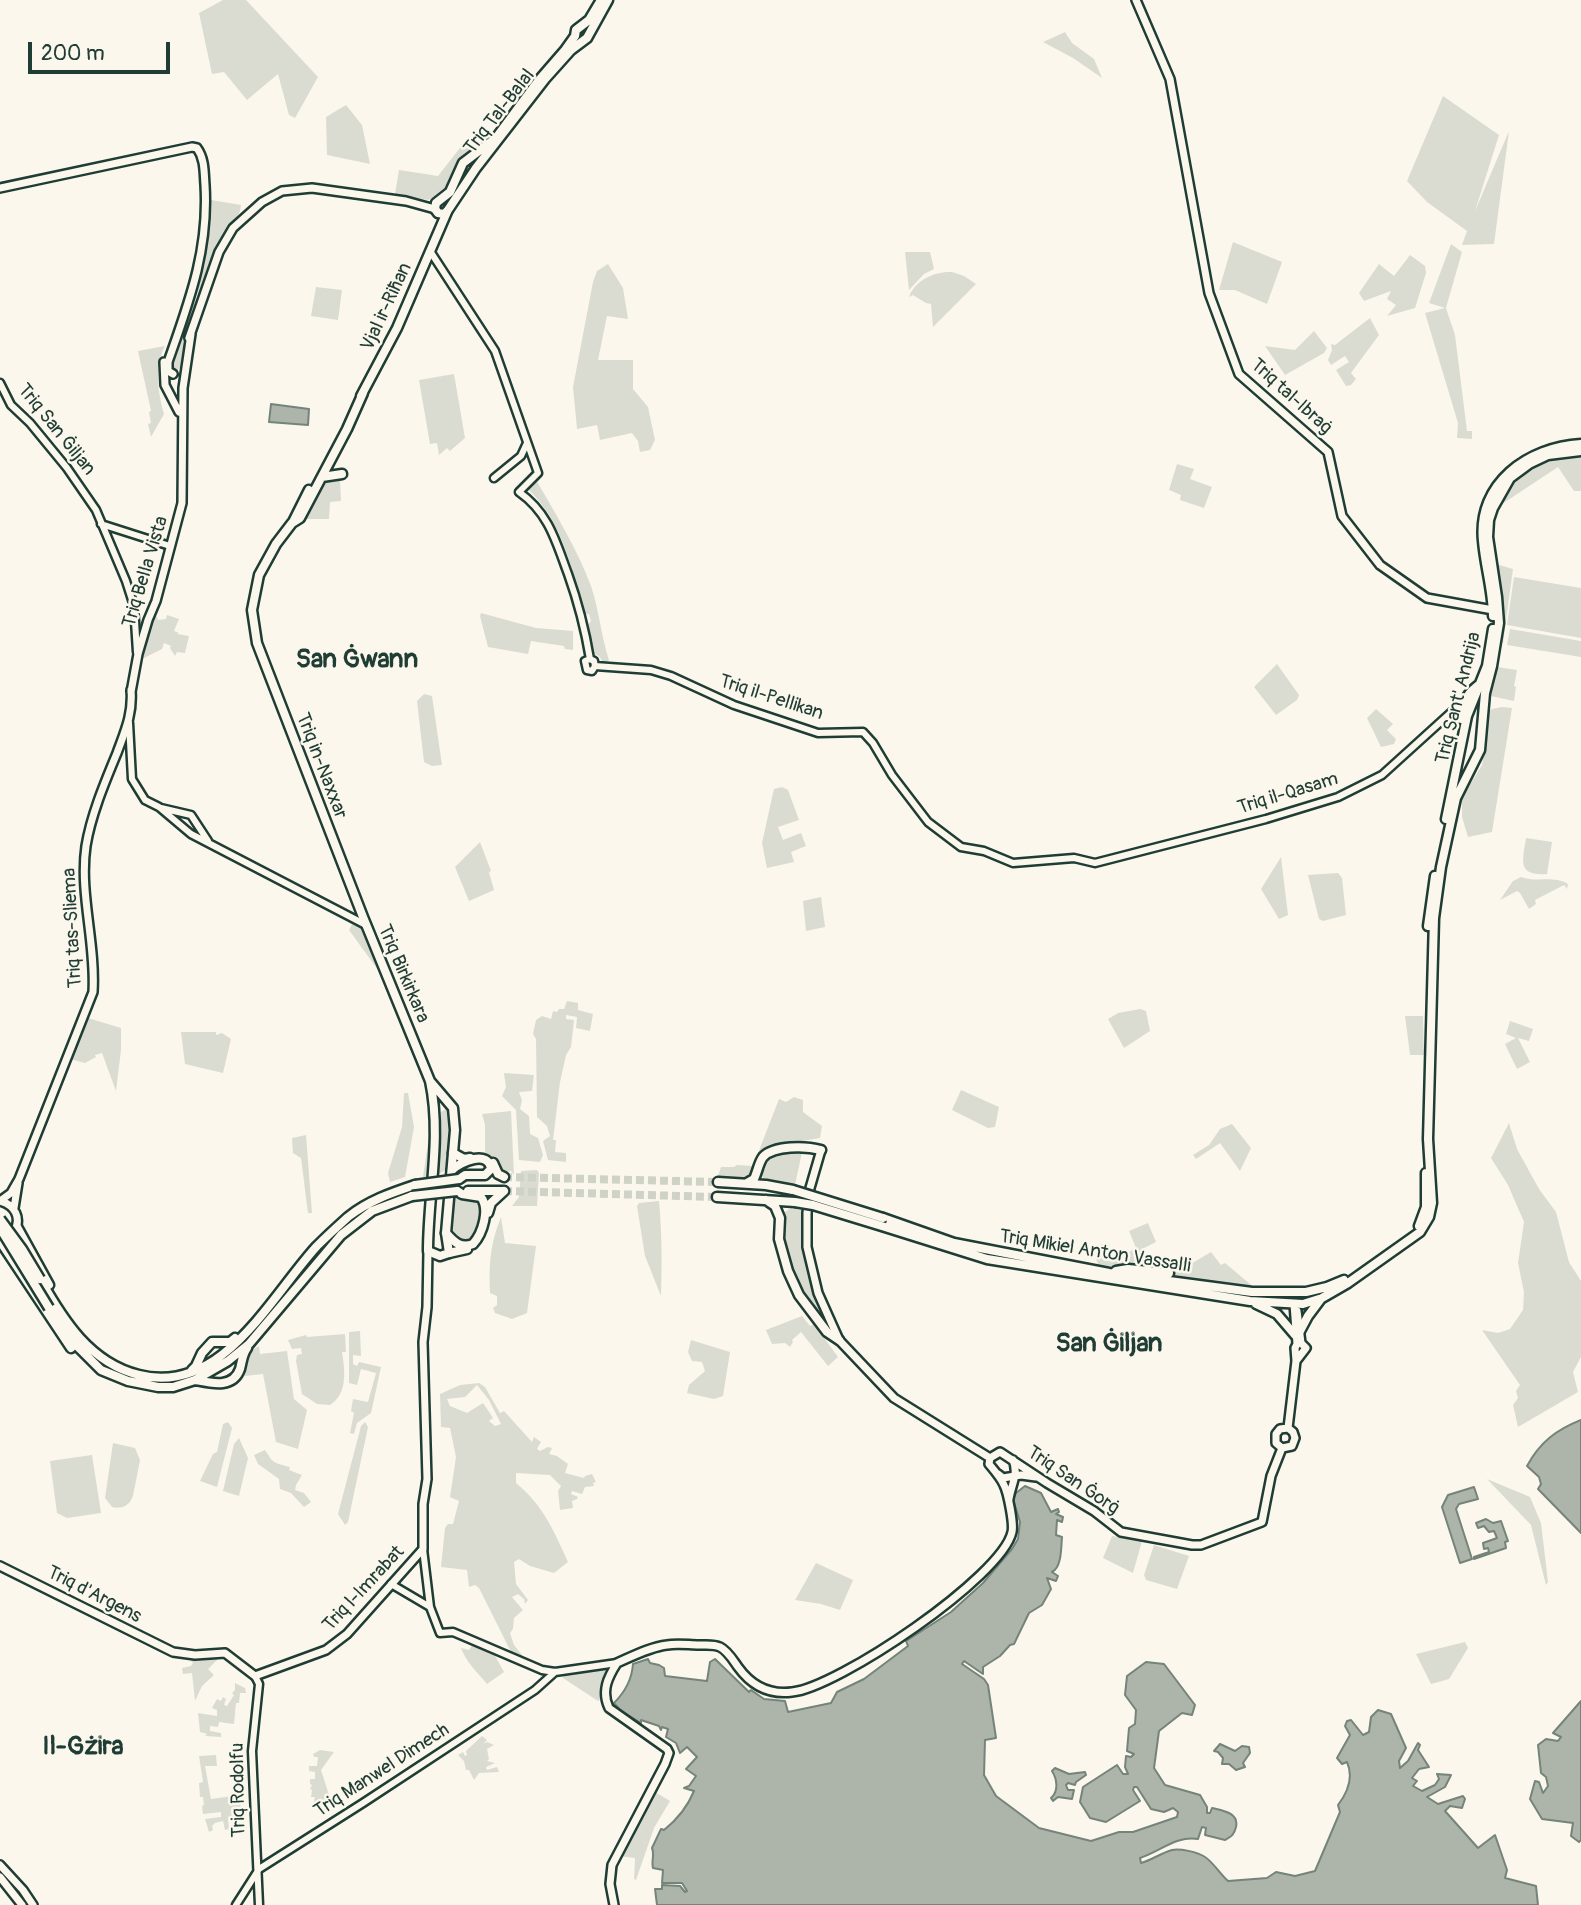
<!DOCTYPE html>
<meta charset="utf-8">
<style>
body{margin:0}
#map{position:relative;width:1581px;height:1905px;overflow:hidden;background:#fbf7ec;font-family:Pangolin,sans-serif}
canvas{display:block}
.scale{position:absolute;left:28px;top:42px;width:142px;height:32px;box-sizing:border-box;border:4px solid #1f3d34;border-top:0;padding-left:9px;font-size:21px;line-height:24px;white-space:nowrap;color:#1f3d34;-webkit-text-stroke:5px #fbf7ec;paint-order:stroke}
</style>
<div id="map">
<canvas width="1581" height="1905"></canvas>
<div class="scale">200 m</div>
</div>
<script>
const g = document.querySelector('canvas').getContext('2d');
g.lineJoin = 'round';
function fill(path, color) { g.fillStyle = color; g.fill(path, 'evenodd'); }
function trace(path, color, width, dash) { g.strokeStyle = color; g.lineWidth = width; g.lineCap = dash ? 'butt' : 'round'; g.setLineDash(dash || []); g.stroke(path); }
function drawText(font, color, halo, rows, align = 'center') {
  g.font = font + ' Pangolin,sans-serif'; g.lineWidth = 5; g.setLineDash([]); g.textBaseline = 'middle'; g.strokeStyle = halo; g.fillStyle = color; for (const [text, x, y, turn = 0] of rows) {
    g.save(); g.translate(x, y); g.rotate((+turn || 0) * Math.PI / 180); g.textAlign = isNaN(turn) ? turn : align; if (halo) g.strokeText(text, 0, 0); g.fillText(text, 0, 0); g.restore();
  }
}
const green = new Path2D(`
 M223,0H246L318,77L295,118L289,115L278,74L247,100L224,72L212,74L199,13Z
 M1065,32L1072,43L1094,59L1102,78L1073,58L1043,42Z
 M1443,96L1499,135L1475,211L1509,131L1494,244L1462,245L1467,231L1427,202L1407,181Z
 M346,105L362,125L370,164L327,155L326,117Z
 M470,142L474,149L461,160L448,190L443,193L428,200L395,194L399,170L438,176L463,144Z
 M211,200L241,205C241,217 229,226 223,237C202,272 193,316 182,355L180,368L176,371L172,370L169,364L197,296L209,227Z
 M1233,242L1282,262L1267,304L1235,290H1219Z
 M1451,244L1462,252L1446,308L1455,335L1467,431H1472V439L1457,438L1458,423L1425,313L1445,308L1429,303Z
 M905,252H930L934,269L924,274L909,290Z
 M1410,255L1425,266L1426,273L1415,308L1387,316L1396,305L1387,299L1391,291L1364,301L1359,293L1379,264L1394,276Z
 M608,264L623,288L628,319L607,316L598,360H633V389L648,407L655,440L650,450L640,452L638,441L632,433L600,440L597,425L577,429L573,387L593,282L597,271Z
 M952,272L964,276L976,284L933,327L931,304L926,303L913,295L909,297C915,280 935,271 952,272Z
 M316,287L342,290L338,320L311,316Z
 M1370,318L1379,335L1351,373L1356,379L1351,385L1346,386L1336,370L1349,362L1345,356L1331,365L1328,360L1332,350L1331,344L1335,345Z
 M1314,331L1327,348L1324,353L1285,375L1265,346L1295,350Z
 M165,346C154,366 158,393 164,414L151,437L148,424L151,423L149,412L151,411L138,351Z
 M454,374L465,438L450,451L447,448L439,455L437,443L430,444L419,380Z
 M1581,454V491H1574L1558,467L1502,504L1492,521C1506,474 1535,460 1581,454Z
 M1177,464L1194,469L1190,479L1212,487L1204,508L1180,500L1181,495L1169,490Z
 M331,477L340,479L341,501L330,502L329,519H304L324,481Z
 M536,480C556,514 577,549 591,586C599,610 601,635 609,660L607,662H603L599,656L592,653L588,625L591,621L589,614H585C572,570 562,521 528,489L533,481Z
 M1496,564L1513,569L1503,643L1499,642L1501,604Z
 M1514,577L1581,588V638L1507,625Z
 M155,613L158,620L166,619L167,615L179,619L174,631L179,633L177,634L189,636L185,653L177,652L175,656L170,648L171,646L164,643L162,649L142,659Z
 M481,613L536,628L573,631V650L565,649L564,646L531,641L528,654L488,647L480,616Z
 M1510,629L1581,641V657L1507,645Z
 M1277,664L1299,695L1297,700L1276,715L1254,687Z
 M1497,667L1517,670L1514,686L1516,687L1514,701L1491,696L1490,691Z
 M424,694L432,696L442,765L432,766L424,762L417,701Z
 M1502,707L1512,708L1492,832L1468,837L1462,817V798L1482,765L1485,748L1487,713L1492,709Z
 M1376,709L1393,724L1387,730L1396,739L1394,744L1381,747L1367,718Z
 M782,787L788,790L799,820L778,827L783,840L801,833L806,846L791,852L794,862L767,868L762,843L773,793L774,789Z
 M1526,838L1552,842L1547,874C1516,876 1523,860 1526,838Z
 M480,842L491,871L489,872L494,890L469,901L455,867Z
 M1281,857L1288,915L1279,919L1261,889Z
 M1338,873L1342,878L1346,915L1323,921L1319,919L1308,875Z
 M1521,877C1537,883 1553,875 1568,884L1567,889L1564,885L1535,900L1536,904L1529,909L1520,893L1517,891L1500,900L1513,881Z
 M821,897L825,927L806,931L803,901Z
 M352,924L360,927L371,943L432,1097L430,1177H423L432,1115L424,1080L378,970L349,930Z
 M567,1001L578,1003V1010L593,1014L590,1031L576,1028L577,1017L566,1015V1019L574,1020L571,1047L566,1055L560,1082L553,1140H556L555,1152L566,1153V1162L548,1160L543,1141L550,1136L547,1126L537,1117L536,1039L533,1034L536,1020L542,1016L551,1019L553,1011L557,1012L559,1009H564Z
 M1140,1009L1146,1011L1150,1031L1124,1048L1108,1019L1118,1013Z
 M1405,1016H1423L1424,1055H1410Z
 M88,1018L121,1028V1050L116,1091L102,1053L95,1055L96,1057L85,1063L70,1059Z
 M1510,1021L1533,1029L1529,1041L1518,1038L1530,1062L1517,1069L1505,1044L1516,1038L1506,1034Z
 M181,1032H216V1035L222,1033L231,1039L223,1073L185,1064Z
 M504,1073L534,1075L532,1091L519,1092L522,1100L520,1109L529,1116L530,1134L538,1138L543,1155L540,1162L519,1160L516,1110L502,1096L506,1087Z
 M961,1090L999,1107L995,1127L988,1128L952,1110Z
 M404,1093H408L414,1127L405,1177L390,1182L388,1173L402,1127Z
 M794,1097L803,1100V1112L822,1126L820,1138L779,1145L760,1155C749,1182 746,1178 718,1176L721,1167H734L737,1165L753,1166L779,1099L786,1102Z
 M446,1109L452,1112L448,1168L438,1175L436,1174L441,1112Z
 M511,1111L514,1175L511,1171L499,1174L491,1156L485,1153V1125L482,1114Z
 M1509,1123L1517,1149L1539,1189L1556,1212L1569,1262L1581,1281V1357L1573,1372L1578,1392L1518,1427L1513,1405L1518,1398L1516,1391L1520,1385L1482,1330L1498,1333L1510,1329L1523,1310L1524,1292L1518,1263L1524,1222L1508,1185L1491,1158Z
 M1232,1124L1251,1148L1240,1171L1220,1143L1196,1159L1193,1155L1209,1145L1220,1129Z
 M306,1135L312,1213H308L301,1158L293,1153L292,1138Z
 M803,1148L795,1185L788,1186L763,1179L761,1170C768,1151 785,1151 803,1148Z
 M537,1170L539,1173L537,1206H512L519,1197L521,1171Z
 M451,1195L478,1198L483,1208L476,1235L469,1243L453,1238L449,1229Z
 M659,1201C662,1234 662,1264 661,1296L645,1256L637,1206L639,1203Z
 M791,1208L803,1210C800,1240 804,1272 816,1299C820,1309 828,1320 830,1328C808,1302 772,1248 785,1212Z
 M501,1217L505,1243L536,1246L527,1313L512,1319L495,1313L493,1308L497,1305V1296L490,1293C489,1262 490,1245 501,1217Z
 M1148,1223L1156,1242L1142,1249L1151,1269L1099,1267L1092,1248L1107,1242L1116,1259L1136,1248L1129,1231Z
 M1211,1252L1221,1265L1225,1263L1256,1289L1169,1277Z
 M802,1316L810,1326L814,1324L838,1357L828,1366L801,1332L792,1340L793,1342L790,1347L785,1343L772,1344L766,1330Z
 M360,1331L361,1356L353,1355V1364L357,1366L359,1362L381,1367L371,1413L357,1423L354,1434L350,1433L354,1413L351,1411L353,1399L368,1402L376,1373L361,1369L357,1385L349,1383V1332Z
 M345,1334L346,1352H342C345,1370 348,1394 330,1405L317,1404L302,1394L296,1361L297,1355L302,1354L301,1348L292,1349L288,1340L306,1335L307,1337Z
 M691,1340L730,1352L723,1396L714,1399L687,1393L689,1385L705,1371L702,1362L692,1361L688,1352Z
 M259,1346L260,1354L287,1351L294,1399L307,1410L298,1449L276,1442L263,1374L245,1376L248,1352Z
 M479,1383L485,1387L500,1413L504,1411L532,1442L534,1437L541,1442L537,1449L540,1451L548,1447L552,1448L549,1454L557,1456L568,1464L565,1473L584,1478L585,1476L592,1474L596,1482L593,1483L594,1486L585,1487L582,1494L572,1491L571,1494L578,1497L577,1499L572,1501L573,1508L560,1510L558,1491L561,1486L550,1475L516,1473V1483C543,1505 554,1531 568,1562L554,1573L530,1566L519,1559L514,1562L516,1584L528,1600L525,1604L524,1599L518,1594L512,1597L523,1610L514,1618L513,1629L510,1633L514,1645L526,1660L511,1652L479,1588L475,1585L469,1587L467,1570L441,1567L445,1528L448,1524H453L459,1501L450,1497L456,1457L450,1428L441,1427L440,1394L460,1385ZM477,1385L489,1400L501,1424L495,1426L489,1421L493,1418L483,1403L467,1413L450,1406L447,1399L465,1397Z
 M228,1422L232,1428L217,1487L200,1481L213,1454L217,1452L223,1424Z
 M365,1422L368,1427L348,1522L345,1525L338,1514L361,1426Z
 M239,1438L248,1458L239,1496L223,1491L234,1444Z
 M113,1443L135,1448L140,1460L133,1496C129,1506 123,1509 112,1507L105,1498Z
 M265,1450C274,1464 272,1462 290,1467L289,1470L302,1475L296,1485L295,1490L304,1493L311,1502L304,1507L291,1493L280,1489L279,1479L258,1464L254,1455Z
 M92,1455L101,1513L67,1518L57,1513L50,1461Z
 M1487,1479L1530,1497L1541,1523L1548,1582L1546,1585L1531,1525Z
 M1112,1536L1142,1541L1133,1573L1103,1558Z
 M1154,1545L1189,1556L1177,1589L1146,1580L1144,1575Z
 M816,1563L853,1580L840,1610L821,1604L795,1600Z
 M1465,1642L1468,1648L1449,1679L1431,1684L1416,1654Z
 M473,1644L493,1652L504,1672L487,1684C477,1672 466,1662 461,1648L469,1650Z
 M214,1656L218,1659L208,1669L214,1675L202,1686L195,1701L192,1673L183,1674L182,1668L191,1666L193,1663L190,1660L191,1657Z
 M602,1667L606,1671L601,1686V1699L598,1701L563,1678L564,1674Z
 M235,1683L245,1688L246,1693H240L239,1703H236L234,1724L219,1722L218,1727L210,1726V1731L221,1733V1737L205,1736L207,1734L200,1732L198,1713L217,1716V1710L212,1708L217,1699L221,1701L223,1697L226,1699L224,1705L227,1706L234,1695L232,1693L235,1690Z
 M482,1736L487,1740L483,1744L487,1742L494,1745L487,1749L489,1759L487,1761L495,1763L486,1767L487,1770L497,1767L499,1772L479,1773L474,1780L469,1770H466L464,1761L458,1755L463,1752L465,1756L467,1755L466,1751Z
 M320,1750L334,1752L321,1770L330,1798L336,1801L329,1805L331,1809L329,1813L327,1809L321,1810L320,1804H313L315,1797H311L312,1790L310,1789L312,1785L310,1784V1779H315V1772L309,1771V1766H317L318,1757H314L313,1754Z
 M216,1755L217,1766H205L211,1799L240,1795L241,1815L228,1818L229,1829L225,1830L223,1821L215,1823L212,1826L213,1830L209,1832L205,1819L221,1817V1812L203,1814L202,1806L204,1805L203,1797H200L199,1783L203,1782L199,1756Z
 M655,1792L670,1801L654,1828L636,1880L634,1879L635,1858L618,1856Z`);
const water = new Path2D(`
 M271,404L309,409L308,425L269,422Z
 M1581,1420V1533L1538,1489L1541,1484L1539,1477L1527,1466C1540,1442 1556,1430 1581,1420Z
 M1025,1486L1041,1493L1051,1512L1058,1509L1059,1512L1056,1514L1063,1517L1062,1522L1057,1520L1056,1535L1062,1537C1061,1547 1062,1567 1052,1572L1058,1576L1056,1581L1047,1578L1051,1589L1042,1605L1029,1613L1014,1644L1010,1645L1000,1656L983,1667V1674L964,1661L962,1664L984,1679L988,1685L996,1738L985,1740L984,1775L996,1796L1039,1828L1091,1841L1119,1832H1133L1177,1817L1178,1812L1173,1808L1164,1812L1151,1809L1137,1787H1134L1133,1790L1140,1801L1106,1822L1090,1818L1080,1802L1083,1787L1117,1765L1123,1774H1128L1125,1767L1126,1756L1131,1757L1134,1754L1127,1751L1129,1728L1135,1724L1136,1710L1125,1695L1127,1676L1146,1662L1164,1664L1195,1705L1192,1715L1182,1713L1159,1731L1154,1768L1165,1785L1200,1795L1207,1807V1813H1210L1212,1808C1224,1811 1239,1813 1236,1827C1234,1835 1232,1836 1225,1840L1205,1835L1206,1828L1202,1827L1198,1839C1177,1835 1159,1852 1140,1858L1141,1863C1152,1860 1161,1853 1172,1850C1179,1848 1198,1852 1205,1857C1213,1862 1220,1874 1228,1881L1267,1878L1276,1872L1295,1876L1315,1871L1340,1812L1338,1805C1348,1792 1354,1778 1347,1762L1342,1764L1337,1758L1350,1735L1345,1726L1347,1721L1351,1720L1363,1735L1369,1732L1371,1717L1378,1710L1391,1714L1406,1748L1399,1761L1400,1768L1408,1761L1418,1743L1420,1745L1418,1750L1429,1767L1419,1769L1412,1778L1417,1781L1413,1786L1422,1791L1435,1785L1439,1779L1437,1774L1451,1775L1445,1787L1427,1797L1438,1804L1463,1796L1465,1799L1462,1808L1450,1806L1445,1811L1478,1848L1495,1835L1507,1870L1505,1878L1536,1886L1538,1905H657L655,1889H662V1885L680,1886L685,1892L687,1891L682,1883H662L663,1870L653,1868C651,1861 655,1855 652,1848L661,1829L664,1830C678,1819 687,1808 694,1791L684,1788L689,1786L696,1776L686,1769L697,1757L687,1747L680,1753L676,1743L666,1737L668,1729L662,1727L661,1730L659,1726L641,1720V1723L621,1711L614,1703C625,1692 632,1679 633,1664L648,1659L650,1663L659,1665L664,1668L665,1676L707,1681L710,1662L715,1659L749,1692L751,1690L764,1699L785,1701L788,1712L831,1703L837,1692L864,1679L908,1646L906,1641L951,1612L983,1583L1012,1549L1018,1539L1020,1522L1013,1499L1016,1493Z
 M1474,1487L1478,1499L1459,1504L1456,1509L1472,1559L1460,1563L1442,1507L1448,1495Z
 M1486,1519L1493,1523L1501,1521L1508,1541L1505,1542L1506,1548L1474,1559V1557L1489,1552L1488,1548L1484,1549L1483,1543L1497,1538L1494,1531L1489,1532L1484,1526L1478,1528L1476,1523Z
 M1581,1701V1840L1579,1842L1571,1836L1573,1823L1542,1819L1530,1799L1535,1781L1539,1782L1543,1793L1548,1786L1546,1777L1541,1773L1538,1745L1546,1739L1558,1741L1561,1737L1553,1733Z
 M1220,1744L1235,1751L1242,1746L1249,1747L1250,1753L1243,1763L1245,1767L1236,1770L1229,1764H1222L1223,1758L1218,1752L1214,1751Z
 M1055,1768L1069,1774L1085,1772L1086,1775L1076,1782L1075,1785L1068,1783L1066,1785L1068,1790H1074L1072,1799L1058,1797L1053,1801L1051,1798C1059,1791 1057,1779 1052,1771Z`);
const trunkTunnel = new Path2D(`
 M504,1177L718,1182
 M504,1191L717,1197`);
const tertiary = new Path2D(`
 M430,251L495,351L538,473L519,492C549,513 556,542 568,574C578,602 585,629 590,659L594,661L595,666
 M0,383L11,405L30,423L67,468L96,510L126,581L134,606L137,652
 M494,478L521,456L527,443
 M101,524L170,546
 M590,659L585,661L587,670L592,671L595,666
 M595,666L651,670L671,676L734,705L818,733L863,732L873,743L892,775L928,822L961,847L984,851L1013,863L1074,858L1095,863L1266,819L1338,797L1382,775L1457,707L1464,704
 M129,723L132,779L145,800L159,807L191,834L366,925
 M161,808L191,815L208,841
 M423,1549L430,1607L440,1633L453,1632L542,1670L555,1672L617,1663
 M391,1584L430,1607
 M255,1676L259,1684L252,1751L259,1905
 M236,1905L259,1869L363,1803L535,1690L555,1672`);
const secondary = new Path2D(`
 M1136,0L1170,79L1209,293L1239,374L1328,452L1342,516L1380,565L1427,598L1493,610
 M0,188L192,147L197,148C205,159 204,173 205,185C209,250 189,302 168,362V371L173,374
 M189,338L219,252L233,228L262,202L282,191L312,188L406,201L435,209
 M164,362L165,385L179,412
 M131,692L138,654L148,620L156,601L182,503L183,388L191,334
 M0,1201L11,1193L19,1179L93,992C96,943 79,893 86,846C91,815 105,782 117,753C125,731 133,714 131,690
 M0,1201C15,1205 22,1218 14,1232
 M14,1208L18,1183
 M1296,1361L1306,1348L1301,1343L1297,1311
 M1282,1448L1292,1446L1295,1438L1293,1432L1288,1428L1296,1361L1295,1348L1297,1344L1294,1304
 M1282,1448L1276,1443V1434L1280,1429L1288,1428
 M990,1458L1000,1452L1047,1483L1094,1511L1121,1532L1192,1545H1201L1262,1522L1271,1476L1282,1448
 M998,1474L1003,1478L1021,1475L1036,1477
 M1009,1499C1011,1485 1019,1474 1013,1460
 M0,1566L173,1652L195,1655L225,1653L255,1676L326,1650L347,1634L423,1549V1504L427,1479L423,1342L427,1307L428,1251
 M0,1865L23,1890L33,1905
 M0,1877L22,1905
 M614,1905L610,1884L612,1865L665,1764L669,1753L667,1749L609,1708C601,1691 608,1677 617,1663C633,1656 650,1647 667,1645C677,1643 689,1645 699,1645C706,1645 714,1644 720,1647C728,1651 733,1660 738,1667C751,1685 769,1695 792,1692C837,1688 1002,1577 1012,1532C1014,1524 1008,1493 1004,1485C1001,1478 994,1470 989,1464L990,1458L894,1398L839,1340L818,1293L807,1247V1213L810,1188L821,1150`);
const primary = new Path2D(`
 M363,393L347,429L300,518L292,523L276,544L259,575L252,610L257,643L363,917L430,1081C442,1137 428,1194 428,1251L440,1256L449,1253L446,1233L455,1130L453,1108L430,1081
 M361,396L397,328L447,212
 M322,477L342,474
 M293,522L309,490`);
const trunk = new Path2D(`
 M601,0L589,20L576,30L575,36L565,50L539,80L496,138L463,163L450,192L436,203L435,209L438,213L444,214L448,210L476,168L545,79L571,50L587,38L608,0
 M1493,616C1493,591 1485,566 1483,541C1477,483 1528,447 1581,444
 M1461,719C1466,700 1463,697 1480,684
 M1446,819L1467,716L1487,666L1493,629
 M1428,926L1435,876
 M453,1153L464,1159L470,1158
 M493,1163L498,1174L504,1177
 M452,1170C461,1161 489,1150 491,1169L485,1175H465L459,1179
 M718,1182L766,1185L793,1190
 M747,1183L754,1179C757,1173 759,1162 763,1157C774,1145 806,1146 821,1150
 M468,1191H504
 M717,1197L795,1202
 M766,1200L775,1206L780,1218L779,1239L788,1271L799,1295L827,1332L839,1340
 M488,1213L491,1203L504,1191
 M883,1218L954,1243L1109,1273L1252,1292H1306L1327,1287L1344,1280
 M1419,1226L1426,1207V1173
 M17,1227L49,1285
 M885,1227L987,1259L1250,1301L1303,1304L1322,1298L1348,1283L1420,1232L1429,1217L1432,1203L1428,1139L1434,918L1441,867L1456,798L1480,750L1485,693L1492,666L1499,623L1497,597L1488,537L1489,520L1493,508L1510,478L1529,464L1548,455L1581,451
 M446,1233C454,1242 461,1249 473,1244C483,1233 490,1209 481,1197L462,1194L457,1191
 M0,1241L71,1348
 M449,1253L467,1249
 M1116,1271L1128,1269L1169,1273
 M40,1279C63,1320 90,1363 139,1375C222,1396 271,1296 317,1246C327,1236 338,1226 348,1217C368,1201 391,1193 415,1185
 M1256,1304L1277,1314L1295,1335
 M49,1308L73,1342L101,1370L128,1381L158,1387H173L195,1380L228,1361L249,1344L341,1235L372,1211L412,1196
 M1300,1331L1308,1316L1320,1300
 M192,1370L196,1366L202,1353L212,1342H230L235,1338
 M195,1380C211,1383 233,1389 240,1369C242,1362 242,1355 247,1348`);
const trunkBridge = new Path2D(`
 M415,1185L459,1179
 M793,1190L883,1218
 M412,1196L457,1191
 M795,1202L813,1205L885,1227
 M0,1219L22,1249L40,1279
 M0,1228L49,1308`);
const streetNames = [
 ["Triq Tal-Balal",500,112,-52],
 ["Vjal ir-Riħan",387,307,-65],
 ["Triq tal-Ibraġ",1291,397,42],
 ["Triq San Ġiljan",56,430,51],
 ["Triq Bella Vista",146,572,-73],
 ["Triq il-Pellikan",771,698,18],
 ["Triq Sant' Andrija",1459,698,-76],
 ["Triq in-Naxxar",321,766,69],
 ["Triq il-Qasam",1288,794,-17],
 ["Triq tas-Sliema",73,928,-93],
 ["Triq Birkirkara",403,974,67],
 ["Triq Mikiel Anton Vassalli",1095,1252,9],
 ["Triq San Ġorġ",1073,1481,34],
 ["Triq l-Imrabat",364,1589,-47],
 ["Triq d'Argens",94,1595,27],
 ["Triq Manwel Dimech",382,1771,-33],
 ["Triq Rodolfu",239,1790,-91]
];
const districtNames = [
 ["San Ġwann",357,660],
 ["San Ġiljan",1109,1344],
 ["Il-Gżira",83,1747]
];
fill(green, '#dbdcd1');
fill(water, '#adb4aa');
trace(water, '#74847b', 2);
trace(trunkTunnel, '#cfd2c7', 8, [8, 4]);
trace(tertiary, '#1f3d34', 11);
trace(secondary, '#1f3d34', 12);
trace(primary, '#1f3d34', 13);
trace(trunk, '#1f3d34', 13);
trace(tertiary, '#fbf7ec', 6);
trace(secondary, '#fbf7ec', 7);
trace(primary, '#fbf7ec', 8);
trace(trunk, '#fbf7ec', 8);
trace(trunkBridge, '#1f3d34', 13, []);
trace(trunkBridge, '#fbf7ec', 8);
drawText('19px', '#1f3d34', '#fbf7ec', streetNames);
drawText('bold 26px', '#1f3d34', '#fbf7ec', districtNames);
</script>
